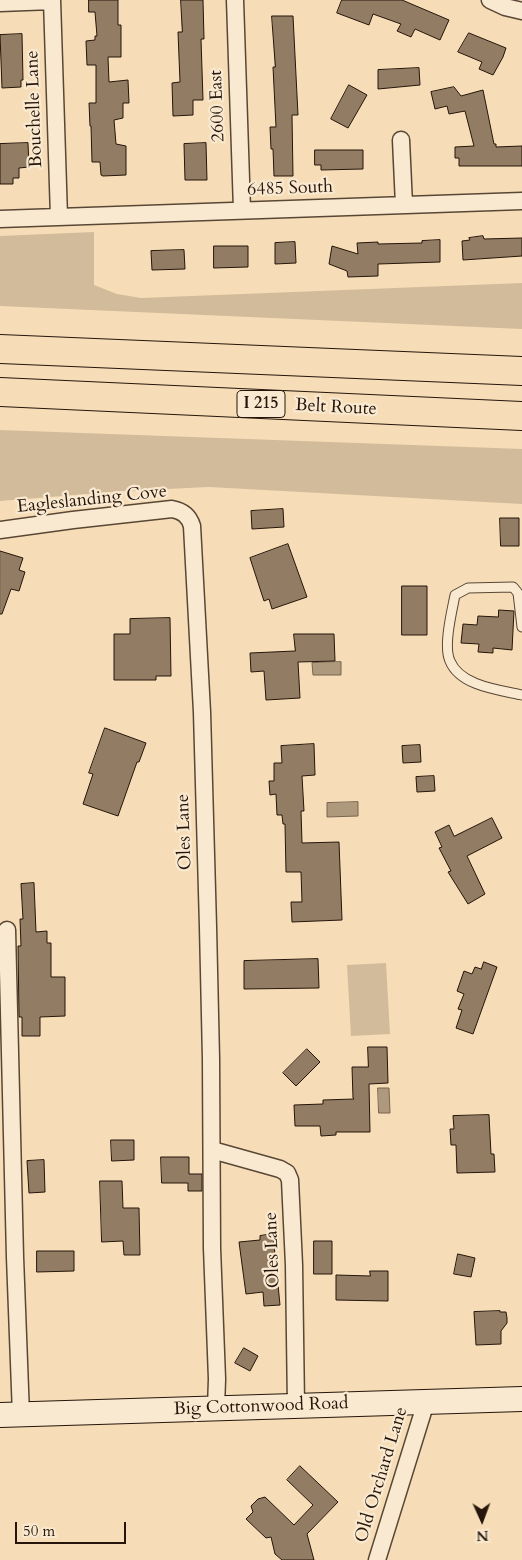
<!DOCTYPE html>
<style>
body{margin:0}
#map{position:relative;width:522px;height:1560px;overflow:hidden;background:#f6ddb7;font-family:Cardo,serif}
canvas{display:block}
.north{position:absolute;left:457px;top:1495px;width:50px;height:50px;-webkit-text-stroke:4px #f9e9d0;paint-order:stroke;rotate:178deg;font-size:14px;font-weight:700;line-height:20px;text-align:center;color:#25150a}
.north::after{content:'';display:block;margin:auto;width:18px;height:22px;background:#25150a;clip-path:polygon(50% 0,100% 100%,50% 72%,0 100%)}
.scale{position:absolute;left:15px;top:1522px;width:111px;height:22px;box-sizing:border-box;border:2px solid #25150a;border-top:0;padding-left:6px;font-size:15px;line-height:18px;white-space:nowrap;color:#25150a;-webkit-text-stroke:4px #f9e9d0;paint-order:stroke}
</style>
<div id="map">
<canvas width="522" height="1560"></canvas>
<div class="north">N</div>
<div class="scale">50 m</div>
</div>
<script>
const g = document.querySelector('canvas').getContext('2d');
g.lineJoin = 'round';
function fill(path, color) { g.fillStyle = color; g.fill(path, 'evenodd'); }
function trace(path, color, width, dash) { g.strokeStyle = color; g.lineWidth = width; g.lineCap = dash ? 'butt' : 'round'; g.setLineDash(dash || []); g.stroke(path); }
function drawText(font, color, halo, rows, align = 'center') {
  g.font = font + ' Cardo,serif'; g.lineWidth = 4.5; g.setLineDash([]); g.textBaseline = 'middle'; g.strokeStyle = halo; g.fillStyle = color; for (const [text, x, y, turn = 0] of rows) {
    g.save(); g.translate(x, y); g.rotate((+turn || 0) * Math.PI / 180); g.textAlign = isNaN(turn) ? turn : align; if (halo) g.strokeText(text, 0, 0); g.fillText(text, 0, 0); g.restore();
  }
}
const green = new Path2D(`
 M94,232V285L117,294L141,298L522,283V329L0,306V236Z
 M0,430L522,449V504L209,487L124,491L0,501Z
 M386,963L390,1034L351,1036L347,965Z`);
const water = new Path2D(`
 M341,662V675H313L312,663Z
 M358,802V816L327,817V803Z
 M378,1088H389L390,1113H379Z`);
const building = new Path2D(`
 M89,0H118V25H121V57H108L109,82L128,80L129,103H123V118L114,120L116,144L126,146V175L103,176L101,175L100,162H92L91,126H90L89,103H96V65H87L86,41L95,40V36H97L95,12H89Z
 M181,0H203L204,39H201L203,100H193V115L173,116L172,83L180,82L178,32H182Z
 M342,0H402L449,20L440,40L415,29L411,37L397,31L401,24L373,14L369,25L337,13Z
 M272,16H293L298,115H292L293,176H274L273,149H271L270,127H276L273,67H275Z
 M469,33L506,48L503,57L493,75L479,69L482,62L458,52Z
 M22,34L23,80H21V87L2,88L0,35Z
 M419,68L420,85L378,89V70Z
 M349,85L367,95L348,128L331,119Z
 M454,87L461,96L483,90L494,144H496V147L522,146V166H459V158H455V147L474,146L465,111L449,114L447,106L435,109L431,92Z
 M28,143L29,167L19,168V178H13V184H0V144Z
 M206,143L207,180H185L184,144Z
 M315,150H363V169L321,170V165H315Z
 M483,236L484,239L522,238V256L463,260L462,241L470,240L469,238Z
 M440,240V262L378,264V276L348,277L347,271L329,264L332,246L358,254L357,243L378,242V244L422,243V241Z
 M295,242L296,263L275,264V243Z
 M214,246H248V267L214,268Z
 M184,250L185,269L152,270L151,251Z
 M283,509L284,527L252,529L251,511Z
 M500,518H519V546H501Z
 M288,544L307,597L272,609L269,599L264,601L250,558Z
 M0,551L23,558L19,570L25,572L19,591L11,589L2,614H0Z
 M402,586H427V635H402Z
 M499,610L514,611L512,650L493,648V653L478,652L479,644L461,643L463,624L477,625L478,616L498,617Z
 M170,618L171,676H156V680H114V634H130V619Z
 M294,634H334L335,661L298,662L300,698L266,700L264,671L251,672L250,653L295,651Z
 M105,728L146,743L139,762H137L118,816L83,804L93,774L89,773Z
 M314,744L315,775L302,776L304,811H301L302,843L339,842L342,920L292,922L291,902H302L301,872H286L285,824H283L282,815H277L276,794L270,795L269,781H274V763H282L281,746Z
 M420,745L421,762L403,763L402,746Z
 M434,776L435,791L417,792L416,777Z
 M492,818L502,838L467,856L485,894L468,904L448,872L451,871L439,848L442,847L435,832L449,825L454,836Z
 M34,883L36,932L47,931V943H51V977H65V1016L40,1017V1036H22V1017H19L18,946H21L20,919H23L21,884Z
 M318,959L319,988L244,989V961Z
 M484,962L497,967L473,1034L456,1028L462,1010L458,1009L464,994L457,991L464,971L472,974L475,967L481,969Z
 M368,1047H387L388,1083L369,1084L370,1132H336V1135L321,1136L320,1126H295L294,1105L323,1104V1100L354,1099L353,1098L352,1067H368Z
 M307,1049L320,1062L296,1086L283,1073Z
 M489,1115L491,1154H494L495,1172L457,1173L456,1145H451L450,1129H454L453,1116Z
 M111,1140H134V1160L112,1161Z
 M161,1157H189V1174H202V1191H188V1183H162Z
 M44,1160L45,1192L29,1193L27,1161Z
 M100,1181H122L123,1208H139L140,1255H124L123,1241L102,1242Z
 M273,1234L280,1305L264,1306L263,1292L246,1294L239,1242L260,1240V1236Z
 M314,1241H332V1274H314Z
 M37,1251H74V1271L37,1272Z
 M458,1254L475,1258L471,1277L454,1274Z
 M370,1271H388V1301L336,1300V1275L370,1276Z
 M500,1311V1312H506L507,1318V1323L501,1331V1344L476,1345L474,1312Z
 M244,1348L258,1356L250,1371L235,1363Z
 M300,1466L338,1502L307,1534L314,1560H282L275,1554L271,1537L266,1538L246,1519L253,1512L251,1506L258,1499L265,1497L294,1525L313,1505L287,1480Z`);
const lane = new Path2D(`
 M522,627L518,593L513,587L468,588L455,595C452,611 443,646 450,661C460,686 499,690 522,695`);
const street = new Path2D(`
 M52,0L59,217
 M235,0L242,210
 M490,0L505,7L522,11
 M0,3L52,1
 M401,140L404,205
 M0,219L522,201
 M0,530L73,520L172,509C183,511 189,516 192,526L202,712L208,927L211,1059L212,1248L217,1379L216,1408
 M7,930L15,1257L21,1415
 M212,1150L280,1169L287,1173L290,1180L294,1265L296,1406
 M377,1560L426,1402`);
const secondary = new Path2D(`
 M0,1415L522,1399`);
const highway = new Path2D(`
 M0,349L522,371
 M0,392L522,416`);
const shields = [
 [261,404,48]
];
const shieldNames = [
 ["I 215",261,404]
];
const streetNames = [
 ["2600 East",218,106,-92],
 ["Bouchelle Lane",35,109,-92],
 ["6485 South",290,189,-2],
 ["Belt Route",336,408,3],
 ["Eagleslanding Cove",92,500,-6],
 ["Oles Lane",185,832,-92],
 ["Oles Lane",273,1250,-92],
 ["Big Cottonwood Road",261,1407,-2],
 ["Old Orchard Lane",382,1475,-73]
];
fill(green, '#d2bb9a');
fill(water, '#af997c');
trace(water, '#78644e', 1);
fill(building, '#927d64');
trace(building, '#25150a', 1);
trace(lane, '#594735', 11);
trace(street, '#594735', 19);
trace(secondary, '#25150a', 26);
trace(highway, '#25150a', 30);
trace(lane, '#f9e9d0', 9);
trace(street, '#f9e9d0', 16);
trace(secondary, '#f9e9d0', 24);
trace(highway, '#f6ddb7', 28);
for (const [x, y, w] of shields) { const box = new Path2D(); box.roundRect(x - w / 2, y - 13.5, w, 27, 4); g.fillStyle = '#f9e9d0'; g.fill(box); trace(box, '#25150a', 1); }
drawText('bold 16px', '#25150a', null, shieldNames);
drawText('18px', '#25150a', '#f9e9d0', streetNames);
</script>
